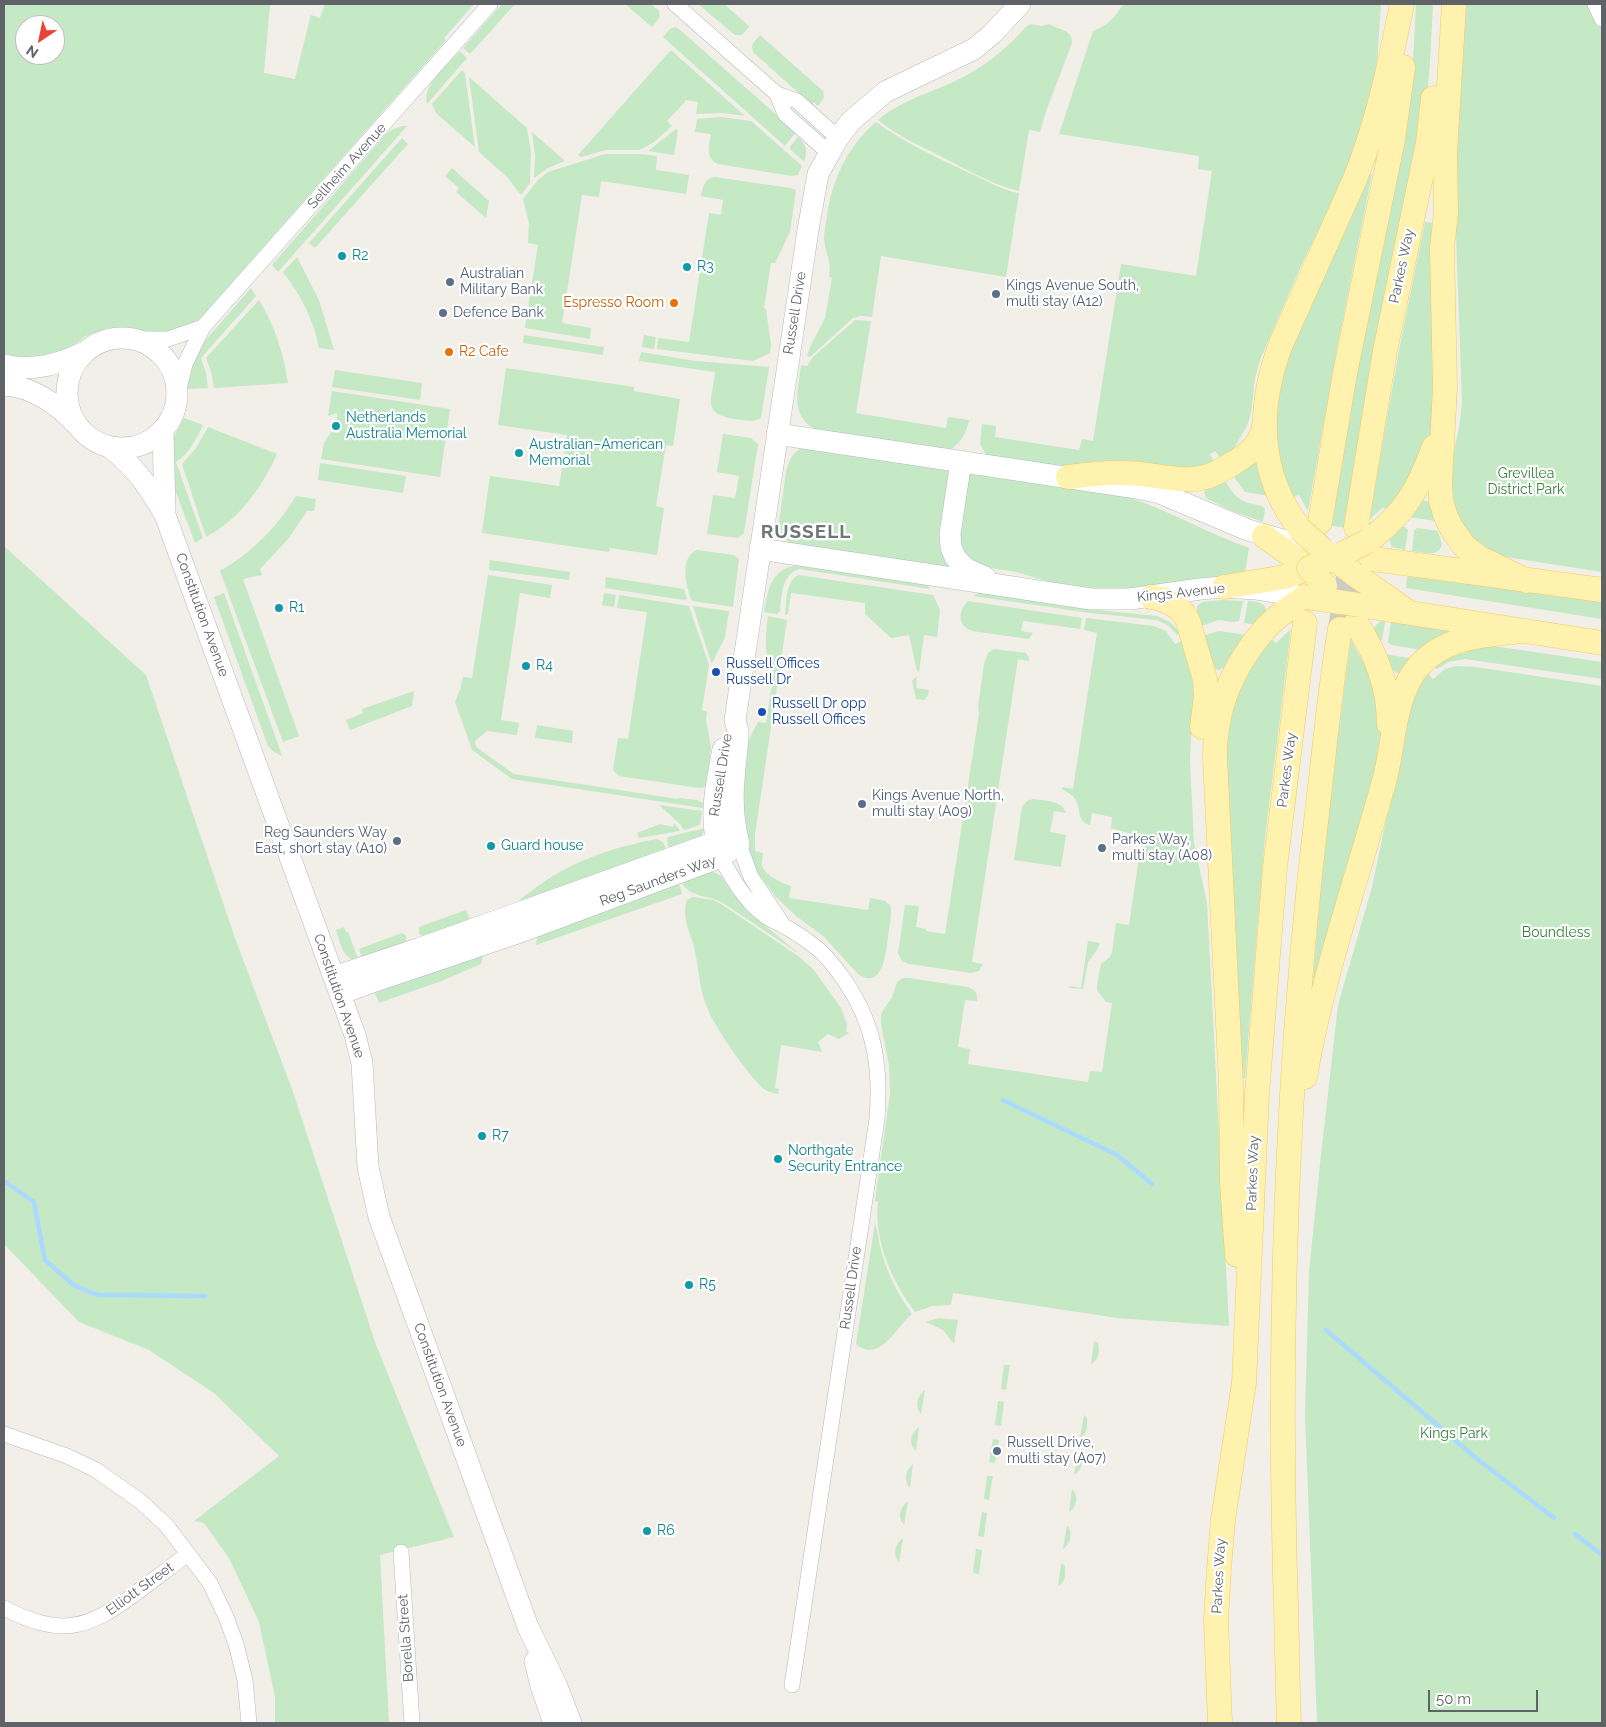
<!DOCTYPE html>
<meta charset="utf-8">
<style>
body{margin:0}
#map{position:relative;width:1606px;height:1727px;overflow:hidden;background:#f1efe8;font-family:Raleway,sans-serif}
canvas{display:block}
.frame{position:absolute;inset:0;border:5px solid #5f6368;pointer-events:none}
.north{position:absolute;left:15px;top:15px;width:50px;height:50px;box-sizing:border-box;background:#fff;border:1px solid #bfc1c3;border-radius:50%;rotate:214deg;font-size:14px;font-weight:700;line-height:20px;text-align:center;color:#5f6368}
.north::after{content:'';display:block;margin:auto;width:18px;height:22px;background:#ea4335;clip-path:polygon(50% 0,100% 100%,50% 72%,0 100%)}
.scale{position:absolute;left:1428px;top:1690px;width:110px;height:22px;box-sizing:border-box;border:2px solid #5f6368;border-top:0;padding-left:6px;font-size:15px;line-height:18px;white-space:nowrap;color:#5f6368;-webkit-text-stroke:4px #fff;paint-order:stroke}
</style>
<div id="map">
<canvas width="1606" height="1727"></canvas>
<div class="frame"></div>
<div class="north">N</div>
<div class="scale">50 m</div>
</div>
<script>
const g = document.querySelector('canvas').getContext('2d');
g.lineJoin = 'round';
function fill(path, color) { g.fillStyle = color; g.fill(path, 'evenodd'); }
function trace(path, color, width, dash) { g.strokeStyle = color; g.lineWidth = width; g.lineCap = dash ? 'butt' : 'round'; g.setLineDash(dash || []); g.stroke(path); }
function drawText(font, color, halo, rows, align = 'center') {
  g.font = font + ' Raleway,sans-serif'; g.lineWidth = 4.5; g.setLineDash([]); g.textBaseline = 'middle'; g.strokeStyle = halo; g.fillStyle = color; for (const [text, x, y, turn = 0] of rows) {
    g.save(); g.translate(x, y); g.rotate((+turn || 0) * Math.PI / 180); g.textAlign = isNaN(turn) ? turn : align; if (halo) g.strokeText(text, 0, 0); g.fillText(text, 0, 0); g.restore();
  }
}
const green = new Path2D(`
 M4,4H270L264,73L295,79L311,15L320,18L325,4H474L444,38L446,40L196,323L184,331L151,333L129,327L108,328L86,336L58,357L4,358ZM25,25H55V55H25Z
 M502,4H515L470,54L463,48Z
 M625,4H651L659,11L660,17L652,27Z
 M698,4H724L748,25L749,27L742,35H735Z
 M1123,4H1381L1377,65L1370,104L1344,179L1302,264L1260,360L1255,378L1251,413L1247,426L1234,448L1221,459L1215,451L1210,454L1215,463L1188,471L1185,467L1161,470L1099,461L1062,466L987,456L980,444L982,424L996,426L995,437L1079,450L1082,439L1093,441L1121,264L1196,276L1212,171L1198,169L1199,156L1059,134L1093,31C1107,26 1116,17 1123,4Z
 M1416,4H1433L1430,63L1426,106L1347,528L1327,525L1413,63Z
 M1461,4H1602V572L1500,556L1486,549L1467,533L1452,506L1449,472L1459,428L1462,403L1454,179Z
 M1031,24L1041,26L1049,24C1059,30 1073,30 1072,43L1045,114L1040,132L1029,130L1019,191C996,186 973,173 952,162C927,149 900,138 878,120C906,96 944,90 974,71C989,62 1002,51 1014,40C1020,34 1024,27 1031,24Z
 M675,27L679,29L796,132L785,146L663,37L670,29Z
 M760,35L823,91L824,97L818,106L814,102L812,105L754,53C749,45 755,41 760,35Z
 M671,50L745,116L722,113L696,114L698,102L685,100V102L667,121L672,126L654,142L640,150H606L581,157L578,155Z
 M460,51L467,58L427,104C421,86 448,64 460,51Z
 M462,70L465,74L475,147L436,113L432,104Z
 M469,77L527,128L531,152L530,183L521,195L508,178L479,152Z
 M721,117L751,121L802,166L798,175L792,176L718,164C705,158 709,146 711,134L695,132L697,119Z
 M876,122C906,144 942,160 976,176C989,182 1004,191 1019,193L1006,277L881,256L872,317L861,316L853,318L810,357L807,356L810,347L825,318L832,278L829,277C832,263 825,252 824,239C824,231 826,223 827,216C832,179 848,146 876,122Z
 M403,126H407L278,272L272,265L386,134L393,129Z
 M676,129L678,131L674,155L648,151Z
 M532,132L565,161L548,168L534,178L535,156Z
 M798,137C807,145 808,151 804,162L789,148Z
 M402,138L408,144L315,248L309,243Z
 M605,154H641L657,156L656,170L689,175L686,194L601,181L599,197L582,195L562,323L591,328L590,339L525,328L538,245L528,243L529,223L523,199L538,180L548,172Z
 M452,168L489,201L486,218L456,192L459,188L445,176Z
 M1366,173L1372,174L1338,344L1308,511L1299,495L1291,498L1281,472L1274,417L1287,358Z
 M715,177L790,188L796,190L790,232L775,263H771L764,308L766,309L771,345L770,353L753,361L657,349L658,338L689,342L709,213L721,215L723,200L701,196C703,187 704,178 715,177Z
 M1425,222L1432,223L1431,244L1434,399L1431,430L1428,444L1389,513L1383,507L1369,520L1400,345Z
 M297,257L319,300L334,350L319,348C314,320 300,294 283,272Z
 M251,288L256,296L201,358L206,373L208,388L188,389L187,378L197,350Z
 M259,300C275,326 283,352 288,383L214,388L211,372L206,358Z
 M855,320L871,321L856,413L946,428L948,417L969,420C966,435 961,442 949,451L815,429C790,416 798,389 801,365L807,366L812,358Z
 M524,335L604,347L603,355L523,343Z
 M644,335L656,337L654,349L642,347Z
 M641,352L695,361L769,367L761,418C752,423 744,420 734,419C700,413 713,399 715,372L639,361Z
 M506,368L634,387V391L680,399L673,446L666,445L656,506L664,508L657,555L610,548L609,552L482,533L490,476L559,486L562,468H566L568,454L564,453L567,435L498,425Z
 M335,370L422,383L420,400L332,387Z
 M332,391L450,409L440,477L321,459L324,443L331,432L338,433L342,429L341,423L337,419V413L328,416Z
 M184,418L203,425C197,438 189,454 176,462L203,538L195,543L168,471L172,440Z
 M208,427L277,454C262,487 240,519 206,537L182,464L196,448Z
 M723,434L751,438L758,444L744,533L738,538L707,534L713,495L735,498L739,476L717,472Z
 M804,447L951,467L949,567L789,543L781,533L779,522L786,472C789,461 792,452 804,447Z
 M1252,462L1258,465L1269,496L1245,492L1232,474Z
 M320,463L406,476L403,493L318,480Z
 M979,471L1124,496C1167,509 1207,533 1249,548L1245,573L1104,592L1057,584L1016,572L978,566L957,549L968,474Z
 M1224,479C1237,500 1238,501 1262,506L1265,509L1263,522L1230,510L1206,498L1204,492L1205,489Z
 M296,496L316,499L314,511H307L288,539L260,569L262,575L243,579L299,736L283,742L220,571C253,552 277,527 296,496Z
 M1421,500L1430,502L1436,521L1408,517Z
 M1400,526L1405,527L1408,530L1405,550L1392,547L1389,539Z
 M1417,528L1438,531L1442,545C1437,558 1423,552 1412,551L1414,531Z
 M4,546L146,675L236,941L292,1089L376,1345L454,1537L380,1555L389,1723H275V1697L259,1622L229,1558L204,1523L194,1521L279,1456L214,1393L149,1350L79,1322L4,1244Z
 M697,550L734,555L739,559L733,607L693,601L691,599C686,585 679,558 697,550Z
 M490,560L570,572L569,580L489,570Z
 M799,565L927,584L930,589L799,569C781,575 782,595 780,611L777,614L764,612C768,589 771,568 799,565Z
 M488,575L552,585L550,598L520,593L501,720L519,723L517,735L487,731L475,741L476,747L514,774L678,799L679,798L697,800L703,803V808L512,779L472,750L455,702L460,690L463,677L472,678Z
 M798,575L933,595L940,610L937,637L924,635L919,672L917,671L909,635L891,638L865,614V603L791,593L788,614L785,615C787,602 785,582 798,575Z
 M606,577L684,589L687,599L684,600L605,588Z
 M1407,577L1446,579L1602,600V619L1406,588Z
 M980,592L1099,610L1157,616L1170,622L1181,633L1177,635L1169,626L1157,620L1090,613L973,596Z
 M224,593L278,744L282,756L274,752L268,746L214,597Z
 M604,593L616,595L614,607L602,605Z
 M619,595L689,606L709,665L702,710L707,712L706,720L711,747L706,787L699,788L619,776L613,770L618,738L628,739L647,612L617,608Z
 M1221,600L1243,601L1239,621L1232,622L1219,620L1201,626L1197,611V606L1202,602Z
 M968,601L1082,618L1080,629L1023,621L1021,631L1033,633L1029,639L972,631C957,625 958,611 968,601Z
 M1248,601C1257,602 1264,601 1267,611L1256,625L1244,623Z
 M693,606L729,611L725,637L712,663L711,662Z
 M768,616L787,620L755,834V851L763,853C763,857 761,862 762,865C763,874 783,884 791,886L789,898L868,910L870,898L885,901L890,905C893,915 889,926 888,937C886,952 883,991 858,974L823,936L796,916L776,897L759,875L751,861L740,827L746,745L758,722L766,723L774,672C763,661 766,631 768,616Z
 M1086,618L1154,626L1166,631L1175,644L1185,640L1197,683L1191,736L1190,761L1194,843L1207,903L1229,1326L1117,1318L953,1293L951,1305L932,1306L915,1312C892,1281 874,1241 878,1202L875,1201L890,1093L889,1065L881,1024V1014L892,997L897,982L903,978H909L968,987C975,990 978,993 977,1001L965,1000L958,1047L970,1049L968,1064L1088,1082L1090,1071L1102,1072L1112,1003L1106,1002L1097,990V985L1101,964L1110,957L1112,952L1116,923L1129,925L1142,837L1111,828L1112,817L1092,813L1090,825C1076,822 1082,809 1075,799C1072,794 1067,792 1062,789V787L1073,789L1097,633L1084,630Z
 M1381,621L1385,622L1382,640L1380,642L1374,630L1376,625Z
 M1391,622L1449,631L1450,632L1422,650L1391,645L1388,642Z
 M1291,629L1265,838L1245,1078L1239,1077L1223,751L1236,691L1270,638L1276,643Z
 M1219,631L1247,635L1226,666L1219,670L1213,668L1202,636Z
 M1351,639L1360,657L1368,654L1385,730L1320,980L1313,978C1322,865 1335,752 1351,639Z
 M1493,646L1602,662V679L1465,659L1449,662L1437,669L1432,666L1459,651L1462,654L1473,647Z
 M994,649L1026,653L1029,658V661L1018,659L972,962L983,964L979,971L971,973L909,964L902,961L898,953L905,905L919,906L916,927L926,929V931L945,934L979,714L978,707L984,664L988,653Z
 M1385,654L1414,659L1402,672L1396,673L1392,669Z
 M1455,666L1476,667L1602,686V1723H1317L1305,1415L1309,1272L1320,1164L1338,1005L1372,887L1389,806L1400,767L1409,707L1426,672L1433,679L1445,669Z
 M917,676L916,688L929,690L928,695L924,700L916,699L912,681Z
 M414,691L412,706L350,730L346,720L363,713L362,709Z
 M537,725L573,731L572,743L535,738Z
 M1033,799C1045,801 1062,800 1066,813L1054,811L1050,832L1066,835L1061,867L1014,860L1022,807L1027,801Z
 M659,805L702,811L700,825L684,830L680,824Z
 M674,823L680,831L639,838L637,833L660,824L673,827Z
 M705,828L701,838L669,848L667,841L668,837Z
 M657,839L663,842L666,849L523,901L520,899C523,897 526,895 529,893C566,863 612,847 657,839Z
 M712,871L721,876L747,911L801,955L723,903C709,895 691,898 682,883L683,879Z
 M676,882L679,884L682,894L536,945L538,936Z
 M693,897L713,900L721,904L798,956L813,969L841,1008L847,1024L846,1031L849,1033L839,1039L828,1034L818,1042L822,1052L781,1045L775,1088L779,1089L778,1094C773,1093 768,1092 764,1089C748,1075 714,1027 707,1007C699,989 699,967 694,947C690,931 681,917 687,900Z
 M466,910L471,923L424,938L419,933V927Z
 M344,927L346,932H348L359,961C343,960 340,943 336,930Z
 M402,933L406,936V942L363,961L359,949Z
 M1088,941L1100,943L1097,950L1088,962L1083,989L1070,988L1069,986L1081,988Z
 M481,952L483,956L481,964L444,980L379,1003L374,991Z
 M875,1223C878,1233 879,1244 882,1254C888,1275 899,1296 912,1314C898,1325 879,1365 856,1344Z
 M938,1318L958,1320L954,1344L943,1330L926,1322Z
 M1094,1341L1098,1343C1100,1351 1099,1360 1091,1364Z
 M1004,1365H1010L1006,1390L1001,1389Z
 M925,1390L921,1414C914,1406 917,1396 925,1390Z
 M998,1401L1004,1402L1001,1426L995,1425Z
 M1084,1415L1087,1418C1088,1425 1087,1434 1080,1438Z
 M919,1427L916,1451C908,1443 911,1433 919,1427Z
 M993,1439L999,1440L995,1463L989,1462Z
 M1078,1452C1085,1458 1082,1471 1074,1475Z
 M913,1464L910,1488C903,1480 906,1470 913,1464Z
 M987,1476H993L989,1500L984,1499Z
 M1072,1489C1079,1495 1077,1508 1069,1512Z
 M908,1501L904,1525C897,1517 900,1507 908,1501Z
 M982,1512L987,1513L984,1537L978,1536Z
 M1067,1525C1073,1532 1071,1544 1063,1549Z
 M903,1538L899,1562C892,1554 895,1544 903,1538Z
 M976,1549L982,1550L979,1574L973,1573Z
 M1061,1563L1065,1566C1066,1574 1065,1583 1058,1586Z`);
const stream = new Path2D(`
 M1003,1100L1117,1155L1152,1184
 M4,1181L34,1202L45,1260L75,1286L98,1295L205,1296
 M1326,1330L1476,1458L1554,1518
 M1575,1534L1602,1555`);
const primaryTunnel = new Path2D(`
 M1340,629L1352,551`);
const street = new Path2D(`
 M675,4L777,94L797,101L838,138
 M1595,4L1602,19
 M777,94L785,114L829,153
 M133,339H168L203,327
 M178,393L185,364L203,327L490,4
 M739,844L751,877L783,925
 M721,857C732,879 744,899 764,915C770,920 777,922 784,926C795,932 808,941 818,949C829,958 837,970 845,981C875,1025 881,1067 877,1119L792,1685
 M4,1434L67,1456L96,1470L140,1501L167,1526L210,1583L226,1617L236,1644L245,1680L249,1723
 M401,1552L412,1723
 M4,1608C60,1637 87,1630 136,1593C153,1580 171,1567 188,1554`);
const secondary = new Path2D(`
 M67 393a55 55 0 1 1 110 0a55 55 0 1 1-110 0Z
 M4,365C31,372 61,364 85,352
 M4,385C31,386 57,404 75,423
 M163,432L165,511
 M777,434L1137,488L1160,493L1248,530L1297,544
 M108,446C135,466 149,487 165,515L340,994L355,1035L362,1063L368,1167L379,1217L528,1627L556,1684L571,1723
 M961,461L950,534L951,547L955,557L962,565L967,569L985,577
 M760,549L1091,599H1130L1200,589L1224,587L1256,589L1305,597
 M739,844C729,805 734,778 738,739V731L735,720L808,230L818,174L838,138L851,121L885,92L974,49L992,34L1020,4
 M720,855C708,816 716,788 723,749
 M334,977L418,949L716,842L739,844
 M340,994L369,983L523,931L721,857L739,844
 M535,1661L541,1686L554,1723`);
const primary = new Path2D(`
 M1454,4L1445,153L1446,213L1442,248L1445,388L1440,482L1441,501L1446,517L1452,529L1464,546L1478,557L1527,581
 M1068,477C1087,475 1106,472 1125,473C1153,473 1182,485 1209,476C1220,472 1230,465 1240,459C1252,451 1262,441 1264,426
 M1320,522L1345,373L1393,139L1403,67
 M1356,527L1385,351L1428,143L1433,98
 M1300,529C1257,474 1257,407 1281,344L1355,179C1378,122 1390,63 1402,4
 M1368,541C1405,514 1419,488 1434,447
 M1366,558L1602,590
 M1354,574L1404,609
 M1224,587L1285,577L1309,568L1264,536
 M1151,597C1167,599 1181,606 1188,621L1205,679L1206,697L1202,727
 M1359,605L1602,643
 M1356,623C1376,653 1389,688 1389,724
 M1305,1077C1322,976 1358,877 1385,778C1394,743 1394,695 1418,667C1445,636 1485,635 1522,631
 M1237,1255L1232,1182L1231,1084L1215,758C1214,710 1232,668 1263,631C1274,618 1290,607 1305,597
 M1220,1723L1216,1620L1219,1569L1223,1520L1244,1383L1257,1094L1275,867L1305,623
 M1289,1723C1287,1674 1287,1624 1285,1575C1278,1317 1287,1060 1318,804C1325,746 1330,687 1340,629`);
const primaryBridge = new Path2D(`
 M1300,529L1323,550
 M1342,554L1368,541
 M1325,586L1309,568L1333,558L1354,574
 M1305,597L1359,605`);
const markers = [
 [342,256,5,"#0f9aa8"],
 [687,267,5,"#0f9aa8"],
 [450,282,5,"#5c6f8a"],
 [996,294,5,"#5c6f8a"],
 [674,303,5,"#e8710a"],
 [443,313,5,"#5c6f8a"],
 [449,352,5,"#e8710a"],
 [336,426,5,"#0f9aa8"],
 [519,453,5,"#0f9aa8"],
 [279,608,5,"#0f9aa8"],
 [526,666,5,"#0f9aa8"],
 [716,672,5,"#1a4fb4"],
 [762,712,5,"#1a4fb4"],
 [862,804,5,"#5c6f8a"],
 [397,841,5,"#5c6f8a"],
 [491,846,5,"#0f9aa8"],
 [1102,848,5,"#5c6f8a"],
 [482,1136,5,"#0f9aa8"],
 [778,1159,5,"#0f9aa8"],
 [689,1285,5,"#0f9aa8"],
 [997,1451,5,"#5c6f8a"],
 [647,1531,5,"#0f9aa8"]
];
const streetNames = [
 ["Sellheim Avenue",347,166,-48],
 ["Parkes Way",1402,266,-78],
 ["Russell Drive",795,313,-81],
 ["Kings Avenue",1181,593,-6],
 ["Constitution Avenue",202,615,70],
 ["Parkes Way",1287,770,-83],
 ["Russell Drive",721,775,-81],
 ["Reg Saunders Way",658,881,-20],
 ["Constitution Avenue",339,996,71],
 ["Parkes Way",1253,1173,-88],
 ["Russell Drive",851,1288,-82],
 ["Constitution Avenue",440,1385,70],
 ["Parkes Way",1219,1576,-87],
 ["Elliott Street",140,1589,-36],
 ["Borella Street",406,1638,-94]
];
const cultureNames = [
 ["R2",352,256],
 ["R3",697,267],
 ["Netherlands",346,418],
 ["Australia Memorial",346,434],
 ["Australian–American",529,445],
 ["Memorial",529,461],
 ["R1",289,608],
 ["R4",536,666],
 ["Guard house",501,846],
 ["R7",492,1136],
 ["Northgate",788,1151],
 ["Security Entrance",788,1167],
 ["R5",699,1285],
 ["R6",657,1531]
];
const serviceNames = [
 ["Australian",460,274],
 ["Military Bank",460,290],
 ["Kings Avenue South,",1006,286],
 ["multi stay (A12)",1006,302],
 ["Defence Bank",453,313],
 ["Kings Avenue North,",872,796],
 ["multi stay (A09)",872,812],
 ["Reg Saunders Way",387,833,"right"],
 ["East, short stay (A10)",387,849,"right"],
 ["Parkes Way,",1112,840],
 ["multi stay (A08)",1112,856],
 ["Russell Drive,",1007,1443],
 ["multi stay (A07)",1007,1459]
];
const foodNames = [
 ["Espresso Room",664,303],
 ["R2 Cafe",459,352,"left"]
];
const parkNames = [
 ["Grevillea",1526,474],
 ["District Park",1526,490],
 ["Boundless",1556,933],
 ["Kings Park",1454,1434]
];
const transitNames = [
 ["Russell Offices",726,664],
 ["Russell Dr",726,680],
 ["Russell Dr opp",772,704],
 ["Russell Offices",772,720]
];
const districtNames = [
 ["RUSSELL",806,532]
];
fill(green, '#c5e8c5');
trace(stream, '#aadaff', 4.5);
trace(primaryTunnel, '#ccccc8', 24, [24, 12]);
trace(street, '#b5b8bc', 16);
trace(secondary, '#b6babf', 22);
trace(primary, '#f2c960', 25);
trace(street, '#fff', 15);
trace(secondary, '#fff', 21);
trace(primary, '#fff2af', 24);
trace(primaryBridge, '#f2c960', 25, []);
trace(primaryBridge, '#fff2af', 24);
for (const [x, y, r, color] of markers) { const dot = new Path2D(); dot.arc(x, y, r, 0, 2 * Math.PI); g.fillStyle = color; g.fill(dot); trace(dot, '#fff', 2); }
drawText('14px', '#5f6368', '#fff', streetNames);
drawText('14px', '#0d838f', '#fff', cultureNames, 'left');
drawText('14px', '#4e5e75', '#fff', serviceNames, 'left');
drawText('14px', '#c56008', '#fff', foodNames, 'right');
drawText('14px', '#348238', '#fff', parkNames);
drawText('14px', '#164399', '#fff', transitNames, 'left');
g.letterSpacing = '1px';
drawText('bold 19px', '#70757a', '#fff', districtNames);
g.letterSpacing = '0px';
</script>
